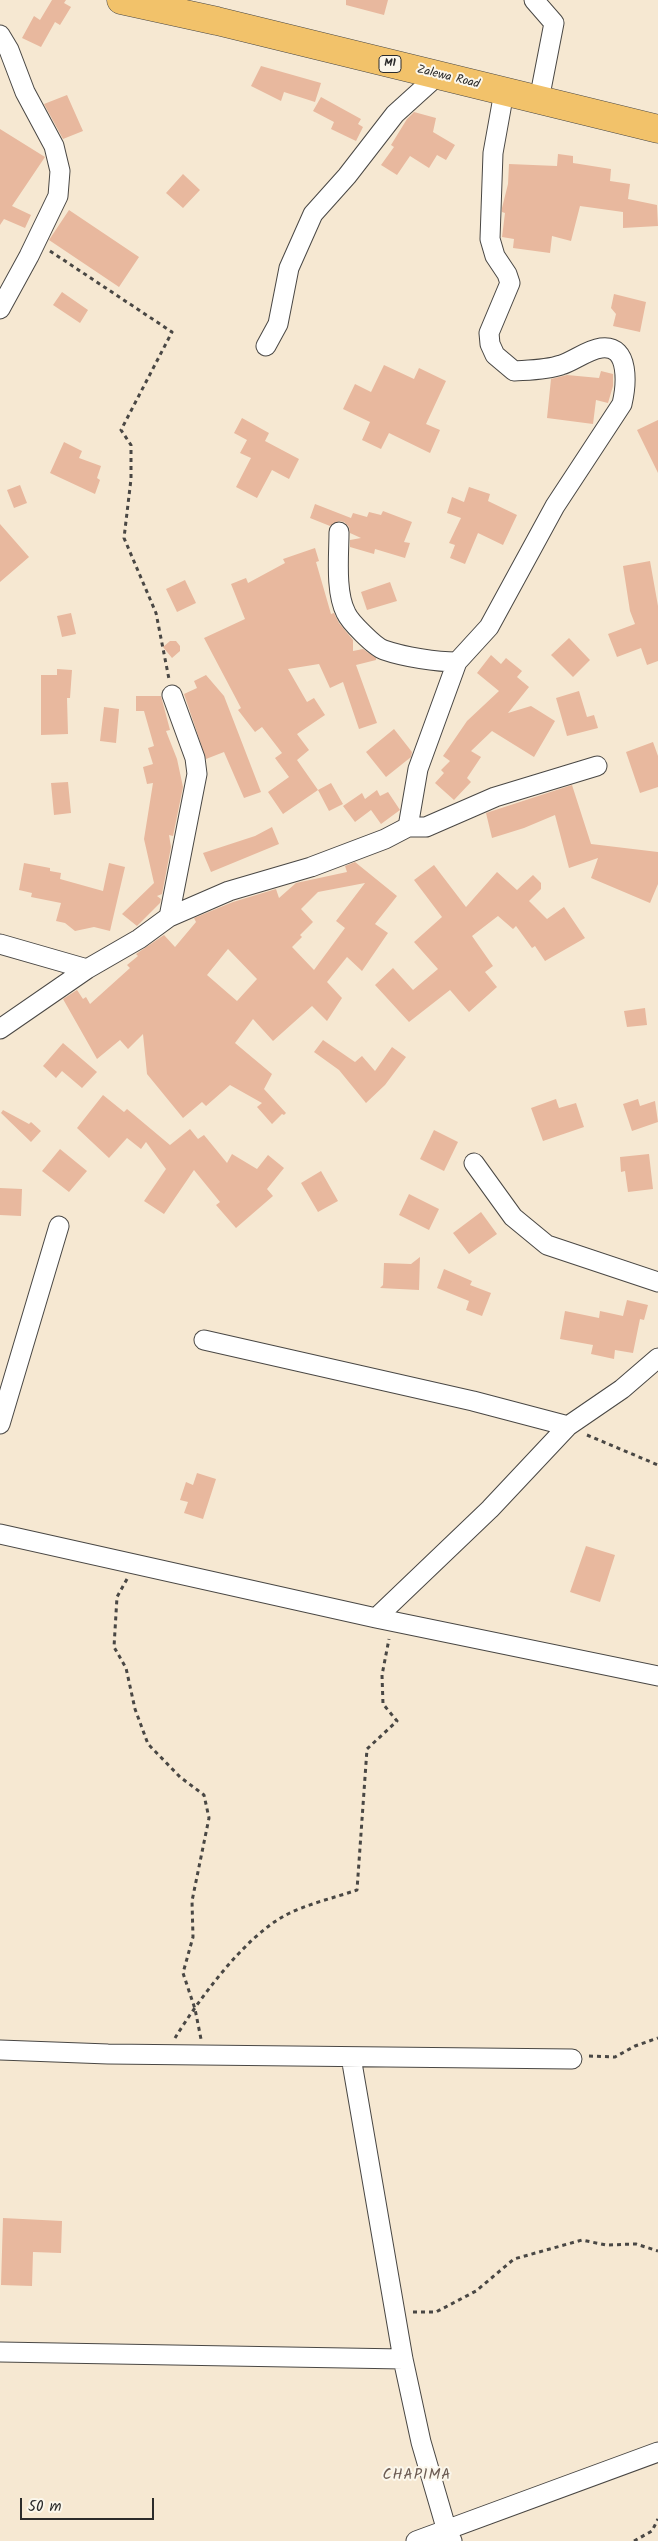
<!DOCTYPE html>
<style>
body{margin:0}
#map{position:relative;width:658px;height:2541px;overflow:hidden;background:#f6e8d2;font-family:Kalam,sans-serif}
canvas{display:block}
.scale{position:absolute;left:20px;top:2498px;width:134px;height:22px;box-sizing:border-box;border:2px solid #2b2b2b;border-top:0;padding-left:6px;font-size:15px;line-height:18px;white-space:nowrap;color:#2b2b2b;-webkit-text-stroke:4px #fbf7ec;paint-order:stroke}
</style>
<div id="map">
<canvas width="658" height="2541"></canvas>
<div class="scale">50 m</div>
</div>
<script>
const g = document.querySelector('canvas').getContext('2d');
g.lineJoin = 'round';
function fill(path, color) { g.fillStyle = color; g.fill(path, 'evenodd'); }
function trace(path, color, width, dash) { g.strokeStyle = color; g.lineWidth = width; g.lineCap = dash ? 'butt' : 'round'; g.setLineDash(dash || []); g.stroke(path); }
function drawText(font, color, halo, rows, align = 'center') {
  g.font = font + ' Kalam,sans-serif'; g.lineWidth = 4; g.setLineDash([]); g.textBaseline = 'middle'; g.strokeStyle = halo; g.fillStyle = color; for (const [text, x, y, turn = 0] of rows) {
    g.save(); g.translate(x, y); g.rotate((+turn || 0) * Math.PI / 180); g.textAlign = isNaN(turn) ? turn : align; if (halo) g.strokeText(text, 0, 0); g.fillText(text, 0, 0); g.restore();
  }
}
const building = new Path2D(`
 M52,0H66L64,3L71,7L60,25L55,22L41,47L22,38L34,16L40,20Z
 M346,0H388L384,15L346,5Z
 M261,66L321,83L315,102L284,92L281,101L251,86Z
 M67,95L83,131L63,139L44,104Z
 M321,97L361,119L358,124L363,127L356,141L331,129L334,122L313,111Z
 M414,112L436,118L433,132L455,145L446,160L437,155L429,168L410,156L397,175L381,165L394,147L391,145L407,119Z
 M0,129L45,157L12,206L31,215L25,228L4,219L0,225Z
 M558,154L573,156V163L611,169L610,181L630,184L628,199L657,205L658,226L623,228V212L580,206L571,241L552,236L550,253L513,248L514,239L502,237L505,213L502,212V208L508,184L509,164L557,166Z
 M183,174L200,190L183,208L166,193Z
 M69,210L139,257L119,287L49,240Z
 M62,292L88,310L80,323L53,305Z
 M614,294L646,302L640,332L613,326L616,314L611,308Z
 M384,365L414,379L419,368L446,381L426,424L440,430L430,453L389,433L381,449L362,440L370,422L343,409L355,384L371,392Z
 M601,371L613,374V386L608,403L596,400L593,424L547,418L551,379L567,375L599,378Z
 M242,418L269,433L265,441L299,459L289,479L272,470L257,498L236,487L251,458L240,453L247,440L234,433Z
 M658,420V473L637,430Z
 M64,442L82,451L79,458L101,466L97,478L100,480L95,494L50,473Z
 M20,485L27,503L14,508L7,490Z
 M469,487L490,494L488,501L517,515L503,545L478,533L465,564L450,558L455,545L449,543L461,518L447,513L452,497L464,502Z
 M315,504L351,518L353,513L367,517L369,512L381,515L383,511L412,522L404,542L410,543L405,558L375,549L374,554L350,547V540L361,538L350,533L349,527L344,522L339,521L330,526L310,518Z
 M0,524L29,557L0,582Z
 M315,548L319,561L316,562L331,614L334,613L339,623L353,640V651L363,649L376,658V660L356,665L377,723L359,729L343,682L330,688L319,664L288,669L307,702L314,698L325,715L297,734L309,750L297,760L318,790L283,814L268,792L289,777L275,758L282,753L262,727L255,732L238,710L241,708L204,638L245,619L231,584L246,578L248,583L285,563L283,559Z
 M650,561L658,606V661L647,665L641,648L617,657L608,634L635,624L630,611L623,566Z
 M185,580L196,603L177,612L166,589Z
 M390,582L397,601L367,610L361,592Z
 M71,613L76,634L62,637L57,616Z
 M569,638L590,660L573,677L551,655Z
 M170,641H176L180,646V651L172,658L163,647Z
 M491,655L501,664L506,658L522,671L517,677L529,687L508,713L531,706L555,721L534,757L492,731L471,751L481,757L467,778L471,782L454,800L435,783L444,773L441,770L450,761L443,756L467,721L499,691L477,673Z
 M57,669L72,670L70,698H67L68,734L41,735V675H57Z
 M206,675L224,696L261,792L244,798L224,752L206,759L184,694L197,688L194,681Z
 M579,691L587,717L594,715L598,728L567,736L556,698Z
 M136,696H161L170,730L166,731L177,759L183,787L173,836L169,835L171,847L162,894L157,896L161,899L160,903L137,926L122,914L154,883L144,839L153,783L147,784L143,767L153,764L148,748L154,746L144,711H136Z
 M104,707L119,709L116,743L100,741Z
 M394,729L412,752L411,757L386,777L366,752Z
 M653,742L658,756V787L640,793L626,752Z
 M68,782L71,813L54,815L51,783Z
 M331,783L343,804L329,811L318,790Z
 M572,785L591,844L658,852V884L650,903L591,878L598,858L569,868L555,815L524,828L492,838L486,813Z
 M377,790L380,796L388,792L400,810L381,824L371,810L355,822L343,806L362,793L365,799Z
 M272,827L279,844L211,872L203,853L255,836Z
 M355,862L397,896L375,924L388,933L362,971L347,957L327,982L342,998L327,1021L312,1006L273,1041L253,1019L235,1043L272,1074L264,1089L286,1113L284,1115L282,1114L272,1124L257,1107L262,1103L230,1085L206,1106L202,1102L183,1118L147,1074L143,1034L128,1049L120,1040L97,1059L63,999L77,990L83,999L86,997L90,1004L130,968L127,965L138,956L136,954L164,935L175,947L196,922L194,918L233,902L276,889L279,898L296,883L347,872L345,866ZM365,883L336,921L345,928L314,970L292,947L302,937L300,935L313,922L301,909L318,892ZM228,949L257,979L237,1001L207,975Z
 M24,863L50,868V871L61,873L60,879L103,891L109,863L125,867L110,931L94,927L75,931L65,923L56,921L61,903L31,897L32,893L19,890Z
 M434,865L466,907L497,872L517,890L533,875L541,883V889L529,901L547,919L564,907L585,938L545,961L535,946L532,948L516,926L513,929L498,916L472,936L493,966L485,972L497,987L469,1012L450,990L409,1022L375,985L393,968L413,990L438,969L414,942L442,917L414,880Z
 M645,1008L647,1025L627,1027L624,1011Z
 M323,1040L355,1062L362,1056L375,1071L392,1047L406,1057L385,1085L366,1103L339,1070L314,1052Z
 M63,1043L97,1072L82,1088L62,1071L56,1078L43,1066Z
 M103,1095L124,1112L127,1109L170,1145L190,1129L198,1139L204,1135L227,1163L232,1154L257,1169L268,1155L284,1168L267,1189L273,1196L236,1228L216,1205L220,1202L194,1170L164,1214L144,1201L166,1169L146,1142L141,1149L127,1138L109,1158L77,1128Z
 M556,1099L559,1108L576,1103L584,1127L543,1141L531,1108Z
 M638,1099L640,1106L655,1101L658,1122L632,1131L623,1104Z
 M3,1110L29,1124L31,1122L41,1131L31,1142L1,1113Z
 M434,1130L458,1142L444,1171L420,1159Z
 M60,1149L87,1171L69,1192L42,1171Z
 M649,1154L653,1189L628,1192L625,1171L621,1172L620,1157Z
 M321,1171L338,1201L318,1212L301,1183Z
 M0,1188L22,1189L21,1216L0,1215Z
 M409,1194L439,1209L429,1230L399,1215Z
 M481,1212L497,1234L469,1254L453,1233Z
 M420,1257L419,1290L380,1288L383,1285L384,1263L411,1264Z
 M444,1269L472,1281L470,1285L491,1293L482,1316L466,1310L469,1301L437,1288Z
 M627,1300L648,1305L644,1320L640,1319L633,1353L615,1350L614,1359L591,1354L593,1345L560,1339L565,1311L599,1318L600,1311L623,1316Z
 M197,1473L216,1479L203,1519L184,1513L188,1502L180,1500L186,1482L193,1485Z
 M586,1546L615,1555L600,1602L570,1592Z
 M3,2218L62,2221L61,2253L33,2252L32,2286L1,2285Z`);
const path = new Path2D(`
 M50,251L172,332L121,430L131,445V479L124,538L156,613L169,679
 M587,1435L658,1465
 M127,1579L117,1597L114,1647L126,1668L135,1709L148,1744L180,1777L204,1795L209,1818L192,1901L193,1937L183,1973L195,2009L201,2039
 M175,2038C199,1999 244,1938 284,1916C306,1904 334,1898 357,1890L367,1749L397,1721L383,1704L382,1675L389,1639
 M589,2056L615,2057L635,2046L658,2038
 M413,2312H436L476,2291L514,2259L582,2240L606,2245L636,2244L658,2251
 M634,2541L652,2531L658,2519`);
const minor = new Path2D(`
 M534,0L554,23L539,100
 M0,35L9,50L25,92L54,146L60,171L58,196L29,256L0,309
 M266,346L278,324L289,268L313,214L347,176L395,114L437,76
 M339,532C339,554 335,592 346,613C350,622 375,647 384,650C404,657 437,662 457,662
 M408,827L418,769L457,662L489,627L555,506L622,404C626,387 631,344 601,348C587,350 574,361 561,365C547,370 529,370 514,371L495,355L490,344L489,333L510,283L507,274L495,256L490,239L493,153L504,92
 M169,917L197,774L195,758L172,695
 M0,944L87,969
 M0,1029L87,969L139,939L169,917L229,891L311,867L385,839L408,827H426L495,797L597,766
 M474,1163L513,1217L547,1245L658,1282
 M204,1340L473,1401L568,1426
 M0,1424L59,1226
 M0,1534L376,1618L658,1676
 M376,1618L490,1509L568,1426L622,1389L658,1358
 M0,2050L108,2054L572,2059
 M351,2057L403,2359L421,2442L447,2531L452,2541
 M0,2352L403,2359
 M416,2541L658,2452`);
const trunk = new Path2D(`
 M121,0L217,21L658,129`);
const shields = [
 [390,64,22]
];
const shieldNames = [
 ["M1",390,64]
];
const streetNames = [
 ["Zalewa Road",448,78,14]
];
const quarterNames = [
 ["CHAPIMA",417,2476]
];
fill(building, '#e8b89e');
trace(minor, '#494744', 21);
trace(trunk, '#494744', 29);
trace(path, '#494744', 3, [4, 4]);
trace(minor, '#fff', 19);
trace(trunk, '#f2c26a', 28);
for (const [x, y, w] of shields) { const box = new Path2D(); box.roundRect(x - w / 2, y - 8.5, w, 17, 4); g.fillStyle = '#fbf7ec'; g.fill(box); trace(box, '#2b2b2b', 1); }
drawText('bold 11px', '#2b2b2b', null, shieldNames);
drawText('12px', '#2b2b2b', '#fbf7ec', streetNames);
g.letterSpacing = '1px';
drawText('15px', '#6d5c53', '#fbf7ec', quarterNames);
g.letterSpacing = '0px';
</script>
